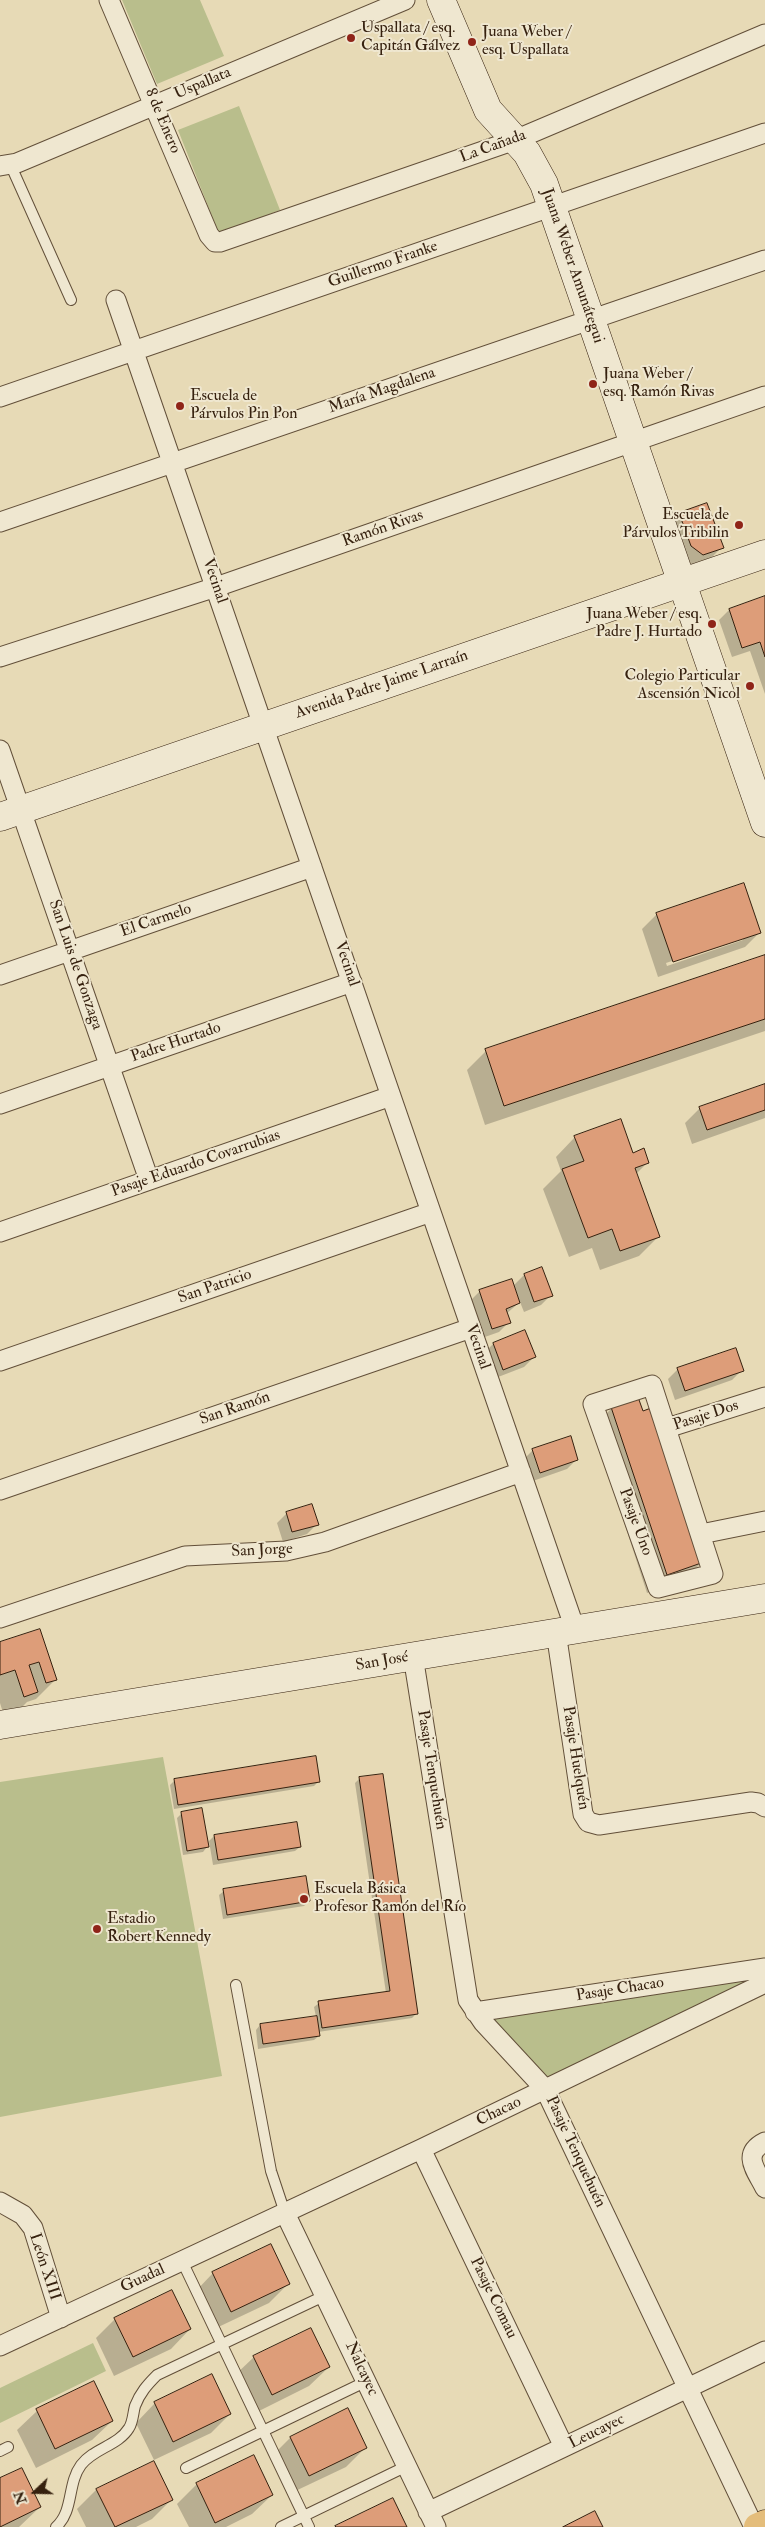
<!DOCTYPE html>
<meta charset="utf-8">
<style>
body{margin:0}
#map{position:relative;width:765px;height:2527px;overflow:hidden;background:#e7dab6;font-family:"IM FELL Double Pica",serif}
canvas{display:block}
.north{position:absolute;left:10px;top:2467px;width:50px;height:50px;-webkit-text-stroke:4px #efe7d0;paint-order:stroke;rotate:249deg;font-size:14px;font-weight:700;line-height:20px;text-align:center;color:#36210f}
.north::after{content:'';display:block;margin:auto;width:18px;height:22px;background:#36210f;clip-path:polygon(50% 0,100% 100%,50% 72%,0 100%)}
</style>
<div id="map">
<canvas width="765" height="2527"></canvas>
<div class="north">N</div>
</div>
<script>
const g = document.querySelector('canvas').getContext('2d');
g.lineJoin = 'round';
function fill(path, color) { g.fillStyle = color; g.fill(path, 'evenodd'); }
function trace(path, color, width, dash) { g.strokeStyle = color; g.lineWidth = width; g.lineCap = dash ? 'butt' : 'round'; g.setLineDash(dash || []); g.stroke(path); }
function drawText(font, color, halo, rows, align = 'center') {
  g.font = font + ' "IM FELL Double Pica",serif'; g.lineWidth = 4; g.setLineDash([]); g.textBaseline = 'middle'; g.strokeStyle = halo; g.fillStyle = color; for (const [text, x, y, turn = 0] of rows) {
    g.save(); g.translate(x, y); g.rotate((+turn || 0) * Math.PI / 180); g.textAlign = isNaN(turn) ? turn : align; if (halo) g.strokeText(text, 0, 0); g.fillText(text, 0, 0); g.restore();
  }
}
const green = new Path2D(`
 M122,0H200L224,56L157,84Z
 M239,106L280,210L219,234L178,130Z
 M163,1757L222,2076L0,2117V1782Z
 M765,1976L540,2081L483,2015Z
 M93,2343L106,2371L0,2423V2388Z`);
const shadow = new Path2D(`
 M680,514L722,547L712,557L692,565L681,556L670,524Z
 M765,597V694L750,651L732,657L719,620L729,610Z
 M657,914L760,932L745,947L658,977L642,929ZM743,937V940L667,966L666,963Z
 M765,957V1031L485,1125L467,1070L486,1051Z
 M765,1085V1118L692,1144L685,1123L700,1108Z
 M575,1137L648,1162L636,1174L659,1236L639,1256L600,1270L592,1248L569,1257L543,1189L561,1171L556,1157Z
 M524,1275L551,1295L541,1305L524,1312L520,1302L506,1314L509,1322L499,1332L482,1338L470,1301L480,1291L513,1286Z
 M524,1332L534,1357L524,1367L493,1379L483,1354L493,1344Z
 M678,1369L742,1370L732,1380L675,1400L668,1379Z
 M612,1408L703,1561L683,1581L647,1593L593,1427Z
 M533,1450L577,1459L567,1469L530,1482L523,1460Z
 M287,1513L317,1524L307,1534L283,1542L277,1523Z
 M39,1630L56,1679L36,1699L27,1702L18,1711L4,1716L0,1703V1643Z
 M360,1778L417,2013L412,2018L318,2032L319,2036L314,2040L258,2049L256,2030L260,2025L316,2017L314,2007L319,2003L386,1993L355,1783Z
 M175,1780L319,1781L314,1786L174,1809L170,1785Z
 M182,1813L207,1847L203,1852L183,1855L177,1818Z
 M296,1823L300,1847L295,1851L213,1865L209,1841L214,1836Z
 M224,1891L309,1901L304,1906L223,1919L219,1895Z
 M213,2273L288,2284L269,2303L212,2330L194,2293Z
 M115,2319L190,2329L171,2349L114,2376L96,2338Z
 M254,2357L329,2367L309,2386L253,2414L234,2376Z
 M155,2403L230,2414L211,2433L154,2460L136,2423Z
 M37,2411L112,2421L92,2440L36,2468L17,2430Z
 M290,2438L365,2448L346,2467L289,2494L271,2457Z
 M0,2480L40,2507L19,2527H0Z
 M197,2484L272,2495L252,2514L226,2527H189L177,2504Z
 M96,2490L171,2500L152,2519L136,2527H86L77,2509Z`);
const building = new Path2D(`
 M707,503L724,548L703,555L691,546L679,513Z
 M765,596V657L760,642L742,648L729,609Z
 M744,883L761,933L673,962L656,913Z
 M765,955V1019L504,1106L485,1049Z
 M765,1084V1110L707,1130L699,1107Z
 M621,1119L633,1153L644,1148L649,1163L635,1168L660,1237L620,1251L612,1229L588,1238L562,1169L584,1161L574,1136Z
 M542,1267L553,1296L534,1302L524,1274Z
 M512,1279L520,1303L506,1309L511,1323L492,1329L479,1290Z
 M525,1330L536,1357L503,1370L493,1343Z
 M736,1348L744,1371L685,1391L677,1368Z
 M638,1397L643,1411L651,1408L704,1562L667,1575L611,1407Z
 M571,1436L578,1460L540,1473L532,1449Z
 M312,1504L319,1525L292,1532L286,1512Z
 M40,1629L57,1680L46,1683L39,1662L29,1665L38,1692L24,1697L15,1670L0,1675V1642Z
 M316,1756L320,1782L178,1805L174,1779Z
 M383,1774L418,2014L322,2028L318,2001L390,1991L359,1777Z
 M202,1808L209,1847L187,1851L181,1812Z
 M297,1822L301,1847L218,1860L214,1835Z
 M306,1876L310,1901L227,1915L223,1889Z
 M317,2016L320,2036L263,2044L260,2024Z
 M271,2244L290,2284L231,2312L212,2272Z
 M172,2290L191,2329L133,2357L114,2318Z
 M311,2328L330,2367L272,2395L253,2356Z
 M212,2374L231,2414L173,2442L154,2402Z
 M94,2381L113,2421L55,2449L36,2409Z
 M348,2408L367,2448L309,2476L290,2437Z
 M254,2455L273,2495L215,2523L196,2483Z
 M154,2461L173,2500L115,2527L96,2489Z
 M22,2468L41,2507L0,2527V2478Z
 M393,2498L407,2527H336L335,2526Z
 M595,2511L603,2527H563Z`);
const lane = new Path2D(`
 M11,166L71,300
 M236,1985L271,2171L285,2213
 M182,2261L309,2527
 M0,2451L8,2447
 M186,2468L367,2381
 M56,2527C74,2511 67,2484 81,2465C94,2448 118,2446 129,2428C133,2422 133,2413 135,2406C140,2393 147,2385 157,2375L326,2295
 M281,2527L407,2466`);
const street = new Path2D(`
 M109,0L209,235L215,242H220L515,140L765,34
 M0,166L17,163L405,0
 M116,300L575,1629
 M0,397L765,133
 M0,522L765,260
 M0,657L216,587L765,396
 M0,750L149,1180
 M0,975L312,867
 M0,1104L352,982
 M0,1232L391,1096
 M0,1361L431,1212
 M652,1385L713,1574L658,1588L593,1404Z
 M667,1428L765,1397
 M0,1490L471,1328
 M701,1534L765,1521
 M0,1618L185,1556L286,1551L325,1542L521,1472
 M556,1632L583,1814L588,1822L599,1825L751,1802L758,1803L765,1807
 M413,1656L468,2000L483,2022L545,2089L754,2527
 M475,2012L765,1968
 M765,2142C741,2154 756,2170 765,2188
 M421,2149L564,2447
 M0,2202L23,2215L33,2228L61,2318
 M285,2213L436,2527
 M0,2346L421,2149L765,1983
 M428,2512L765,2351`);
const secondary = new Path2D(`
 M441,0L488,110L527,153L544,184L765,823
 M0,817L765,554
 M0,1725L765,1598`);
const primary = new Path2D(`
 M758,2527L765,2524`);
const markers = [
 [351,38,5,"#8f2418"],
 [472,42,5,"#8f2418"],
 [593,384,5,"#8f2418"],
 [180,406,5,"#8f2418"],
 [739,525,5,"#8f2418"],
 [712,624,5,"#8f2418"],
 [750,686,5,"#8f2418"],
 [304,1899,5,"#8f2418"],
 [97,1929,5,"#8f2418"]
];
const poiNames = [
 ["Uspallata / esq.",361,29],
 ["Capitán Gálvez",361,47],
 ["Juana Weber /",482,33],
 ["esq. Uspallata",482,51],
 ["Juana Weber /",603,375],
 ["esq. Ramón Rivas",603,393],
 ["Escuela de",190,397],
 ["Párvulos Pin Pon",190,415],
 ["Escuela de",729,516,"right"],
 ["Párvulos Tribilin",729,534,"right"],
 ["Juana Weber / esq.",702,615,"right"],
 ["Padre J. Hurtado",702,633,"right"],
 ["Colegio Particular",740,677,"right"],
 ["Ascensión Nicol",740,695,"right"],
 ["Escuela Básica",314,1890],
 ["Profesor Ramón del Río",314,1908],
 ["Estadio",107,1920],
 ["Robert Kennedy",107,1938]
];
const streetNames = [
 ["Uspallata",203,84,-23],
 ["8 de Enero",162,121,67],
 ["La Cañada",493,147,-20],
 ["Guillermo Franke",383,265,-19],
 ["Juana Weber Amunátegui",572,266,71],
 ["María Magdalena",382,391,-19],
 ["Ramón Rivas",383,529,-19],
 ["Vecinal",214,581,71],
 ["Avenida Padre Jaime Larraín",382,685,-19],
 ["El Carmelo",156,921,-19],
 ["Vecinal",346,964,71],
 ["San Luis de Gonzaga",75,965,71],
 ["Padre Hurtado",176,1043,-19],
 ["Pasaje Eduardo Covarrubias",196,1164,-19],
 ["San Patricio",215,1287,-19],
 ["Vecinal",477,1347,71],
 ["San Ramón",235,1409,-19],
 ["Pasaje Dos",706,1416,-18],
 ["Pasaje Uno",635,1522,70],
 ["San Jorge",262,1551,-3],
 ["San José",382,1662,-10],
 ["Pasaje Huelquén",575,1758,81],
 ["Pasaje Tenquehuén",431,1770,81],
 ["Pasaje Chacao",620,1990,-9],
 ["Chacao",499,2112,-26],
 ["Pasaje Tenquehuén",575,2152,65],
 ["León XIII",44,2267,72],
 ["Guadal",143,2279,-25],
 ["Pasaje Comau",493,2298,64],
 ["Nalcayec",361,2369,65],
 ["Leucayec",597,2432,-26]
];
fill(green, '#b9be8c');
fill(shadow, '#0003');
fill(building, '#dd9d79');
trace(building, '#36210f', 1);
trace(lane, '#624f39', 12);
trace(street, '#624f39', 21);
trace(secondary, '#36210f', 29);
trace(primary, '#36210f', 29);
trace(lane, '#efe7d0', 10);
trace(street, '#efe7d0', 19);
trace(secondary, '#efe7d0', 28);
trace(primary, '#e4bd7b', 28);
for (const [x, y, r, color] of markers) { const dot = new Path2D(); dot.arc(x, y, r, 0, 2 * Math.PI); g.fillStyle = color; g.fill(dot); trace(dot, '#efe7d0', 2); }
drawText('16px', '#36210f', '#efe7d0', poiNames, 'left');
drawText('16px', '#36210f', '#efe7d0', streetNames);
</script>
